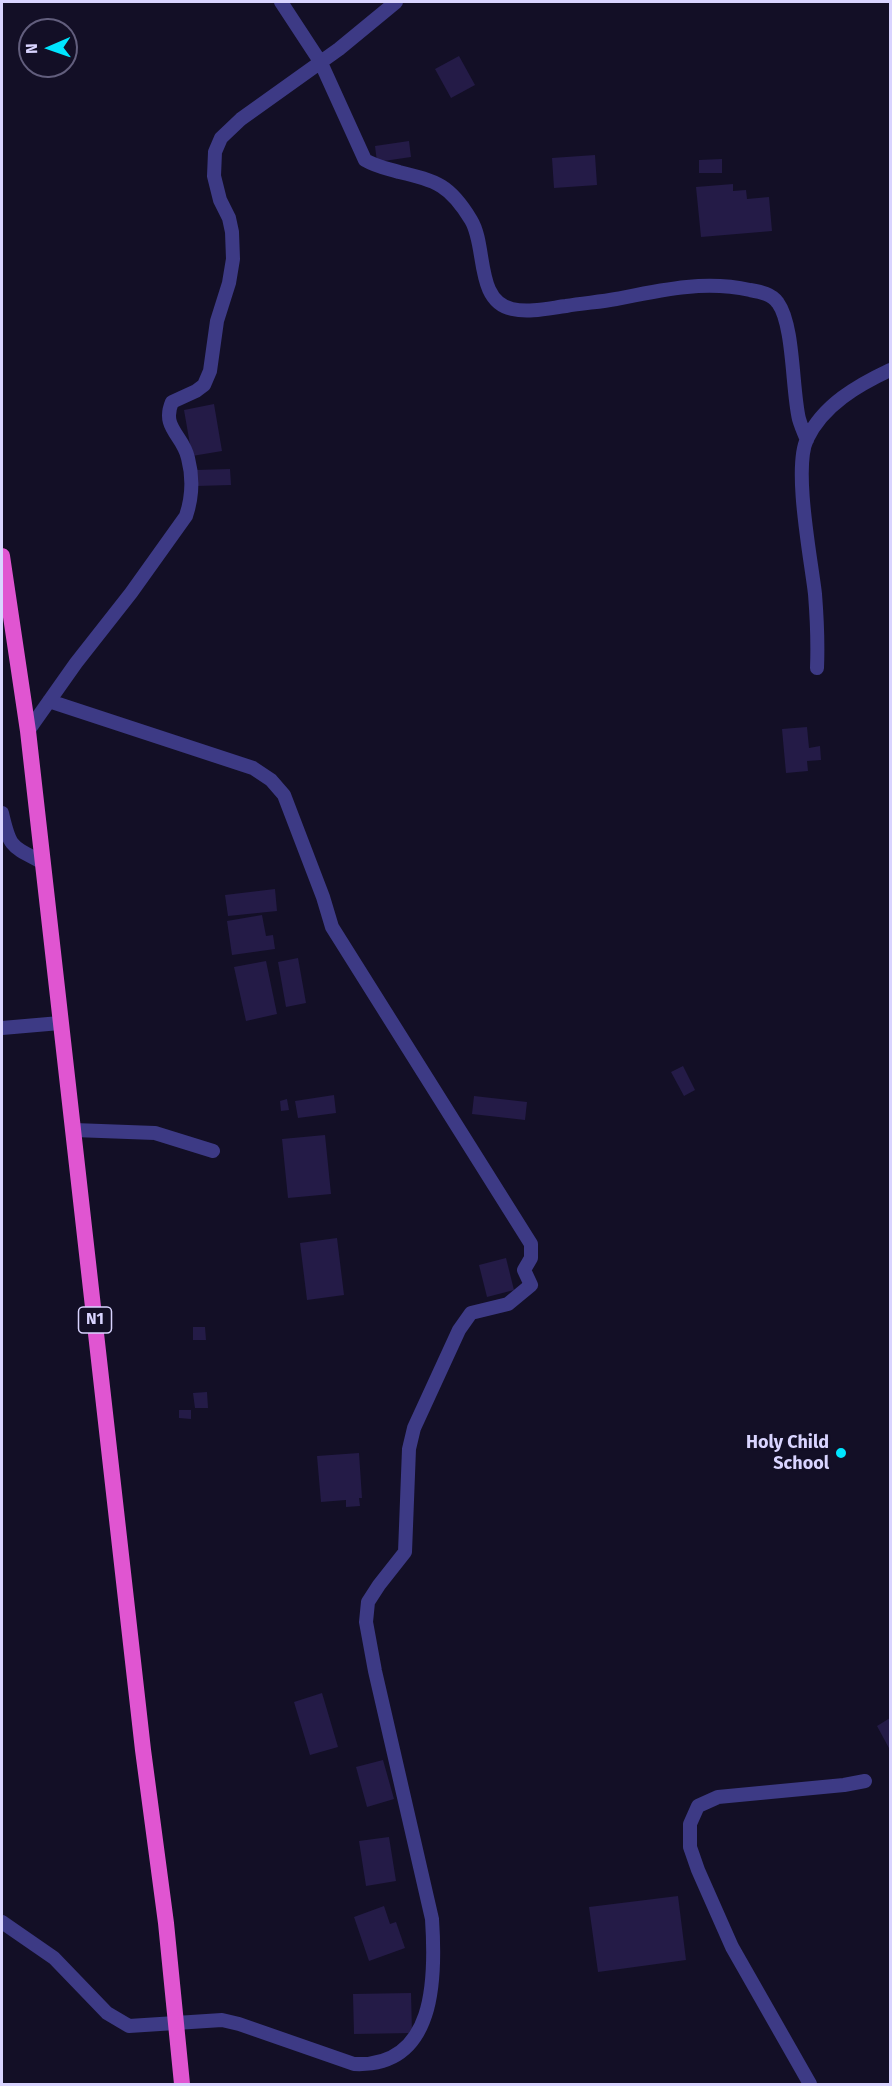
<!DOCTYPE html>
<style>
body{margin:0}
#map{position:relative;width:892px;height:2086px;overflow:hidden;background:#130f26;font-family:"Fira Sans",sans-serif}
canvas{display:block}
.frame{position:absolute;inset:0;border:3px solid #d9d4ff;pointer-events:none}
.north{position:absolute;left:18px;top:18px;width:60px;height:60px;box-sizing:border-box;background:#130f26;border:2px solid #625e7d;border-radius:50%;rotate:268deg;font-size:16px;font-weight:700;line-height:24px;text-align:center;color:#d9d4ff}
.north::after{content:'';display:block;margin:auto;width:21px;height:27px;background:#00e5ff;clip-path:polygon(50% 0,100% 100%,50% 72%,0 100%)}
</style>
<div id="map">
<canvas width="892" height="2086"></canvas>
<div class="frame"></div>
<div class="north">N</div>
</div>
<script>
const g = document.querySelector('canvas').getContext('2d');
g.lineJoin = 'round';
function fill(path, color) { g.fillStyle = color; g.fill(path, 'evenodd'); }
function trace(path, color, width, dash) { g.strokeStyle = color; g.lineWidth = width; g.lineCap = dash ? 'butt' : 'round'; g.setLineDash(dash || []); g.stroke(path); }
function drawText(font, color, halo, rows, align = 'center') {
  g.font = font + ' "Fira Sans",sans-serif'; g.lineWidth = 4.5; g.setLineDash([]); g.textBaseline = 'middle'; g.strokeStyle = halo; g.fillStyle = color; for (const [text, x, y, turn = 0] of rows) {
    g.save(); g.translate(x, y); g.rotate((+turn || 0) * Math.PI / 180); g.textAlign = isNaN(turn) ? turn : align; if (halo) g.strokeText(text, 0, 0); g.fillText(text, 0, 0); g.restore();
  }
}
const building = new Path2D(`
 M459,56L475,85L451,98L435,69Z
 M409,141L411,157L377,162L375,146Z
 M595,155L597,185L554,188L552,158Z
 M722,159V173H699V160Z
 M733,184V191L746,190L747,199L769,197L772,231L701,237L696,187Z
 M214,404L222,451L192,456L184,410Z
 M230,469L231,485L196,486V470Z
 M807,727L809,748L820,746L821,760L807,761L808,771L786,773L782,729Z
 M275,889L277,911L228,916L225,895Z
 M262,915L266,936L273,935L275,949L232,955L227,921Z
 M298,958L306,1003L286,1007L278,962Z
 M266,961L277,1014L246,1021L234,967Z
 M683,1066L695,1090L684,1096L671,1072Z
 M334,1095L336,1113L298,1118L295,1101Z
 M474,1096L527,1102L525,1120L472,1114Z
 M287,1099L289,1110L281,1111L280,1101Z
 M325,1135L331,1194L288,1198L282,1139Z
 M337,1238L344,1295L307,1300L300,1243Z
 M506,1258L514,1290L487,1297L479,1265Z
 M193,1327H205L206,1340H193Z
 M207,1392L208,1408H195L193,1393Z
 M179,1410H191V1419L179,1418Z
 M359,1453L362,1498H359L360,1506L346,1507V1500L321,1502L317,1456Z
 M322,1693L338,1747L310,1755L294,1702Z
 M890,1718V1750L877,1726Z
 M383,1760L394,1799L367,1807L356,1767Z
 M389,1837L396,1881L366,1886L359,1841Z
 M678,1896L686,1960L598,1972L589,1907Z
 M384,1906L390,1924L396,1922L405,1948L369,1961L354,1917Z
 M411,1993L412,2033L354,2034L353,1994Z`);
const minor = new Path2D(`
 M281,2L321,63L365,160C377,167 386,168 399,172C437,181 450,185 471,220C487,246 475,301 512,309C529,313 550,308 566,306C583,303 600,302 616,299C661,290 704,280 750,290C761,292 772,294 778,303C794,325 792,390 799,419C801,426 804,433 807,440
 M817,668C818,643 817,619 815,594C811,559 793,468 807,439C823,405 858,385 890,370
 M28,731L76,663L131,593L186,516C192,498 193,477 188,458C183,435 161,428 172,402L196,391L204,385L210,371L217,321L229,283L233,259L232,232L229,218L220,200L214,176L215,152L221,138L241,119L339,49L396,2
 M2,813C10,848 11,846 42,862
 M2,1028L60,1023
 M74,1130L155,1133L213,1151
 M2,1922L54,1958L107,2013L129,2026L222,2020L239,2024L354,2064C436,2068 436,1978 432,1919L375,1671L366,1622L368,1602L379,1585L405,1552L409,1449L414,1428L459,1330L471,1313L508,1304L531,1285L524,1270L531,1258V1244L332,927L323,897L284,795L271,780L253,768L49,701
 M810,2084L732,1947L698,1870L690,1847V1824L698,1806L718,1797L844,1785L865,1781`);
const trunk = new Path2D(`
 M2,556L28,731L143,1750L166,1923L182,2084`);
const markers = [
 [841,1453,6,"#00e5ff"]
];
const shields = [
 [95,1320,33]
];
const shieldNames = [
 ["N1",95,1320]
];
const poiNames = [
 ["Holy Child",829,1443],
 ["School",829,1464]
];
fill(building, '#241b47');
trace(minor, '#3d3a85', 14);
trace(trunk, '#e055d1', 16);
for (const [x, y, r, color] of markers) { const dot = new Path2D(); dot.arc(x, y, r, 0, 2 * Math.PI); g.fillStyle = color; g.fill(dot); trace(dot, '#130f26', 2); }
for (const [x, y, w] of shields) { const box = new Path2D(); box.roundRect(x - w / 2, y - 13, w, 26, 4.5); g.fillStyle = '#130f26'; g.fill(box); trace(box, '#d9d4ff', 1.5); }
drawText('bold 16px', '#d9d4ff', null, shieldNames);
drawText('bold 18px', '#d9d4ff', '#130f26', poiNames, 'right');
</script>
